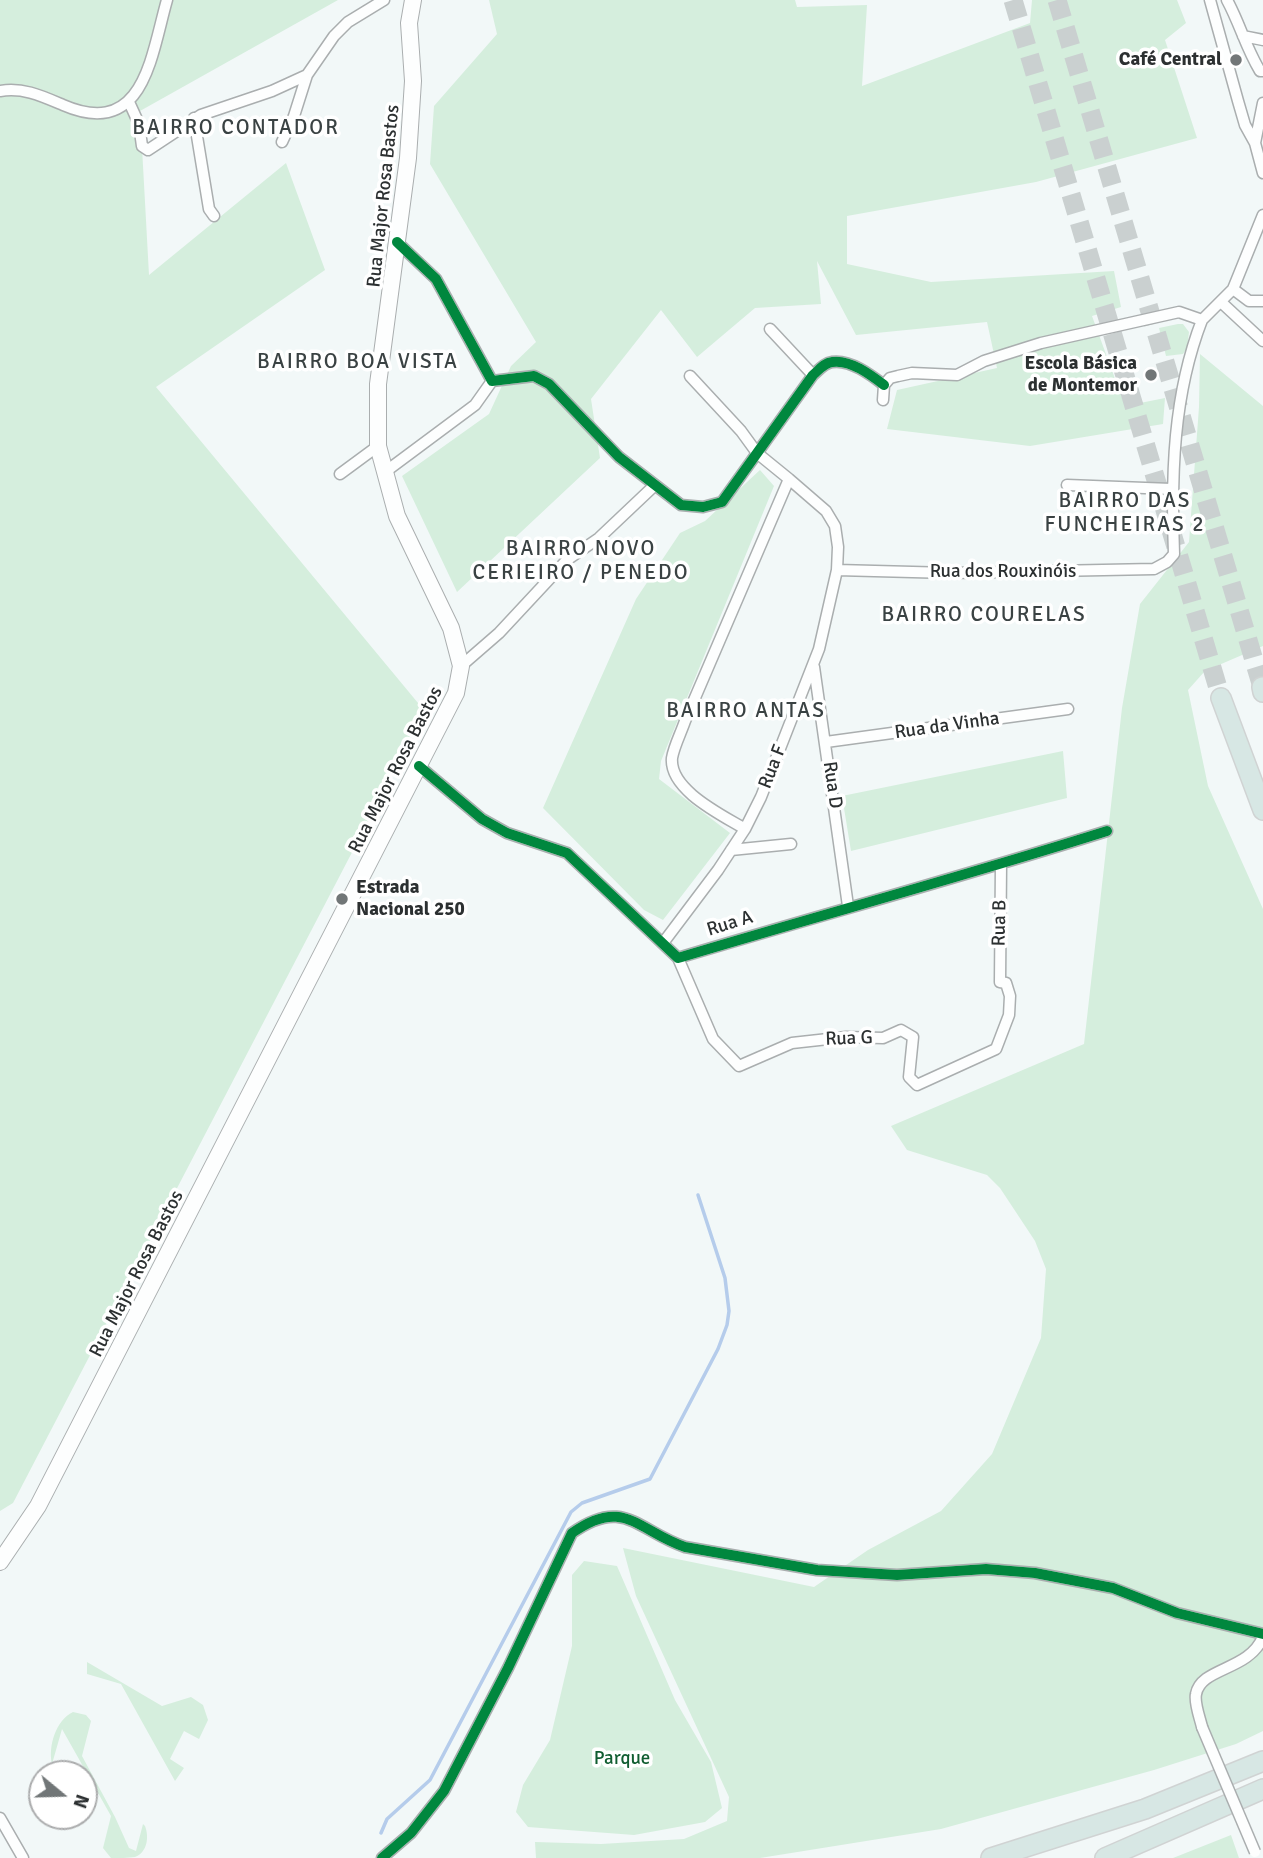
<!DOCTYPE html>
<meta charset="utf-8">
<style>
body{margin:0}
#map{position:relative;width:1263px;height:1858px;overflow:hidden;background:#f2f8f8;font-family:Signika,sans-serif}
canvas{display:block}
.north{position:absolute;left:28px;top:1760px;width:70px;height:70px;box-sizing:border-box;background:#fff;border:2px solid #abacad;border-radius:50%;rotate:109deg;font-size:19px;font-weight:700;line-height:28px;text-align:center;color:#2c3031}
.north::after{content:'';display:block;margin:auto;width:24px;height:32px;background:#717677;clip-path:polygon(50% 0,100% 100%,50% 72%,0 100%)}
</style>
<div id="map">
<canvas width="1263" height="1858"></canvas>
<div class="north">N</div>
</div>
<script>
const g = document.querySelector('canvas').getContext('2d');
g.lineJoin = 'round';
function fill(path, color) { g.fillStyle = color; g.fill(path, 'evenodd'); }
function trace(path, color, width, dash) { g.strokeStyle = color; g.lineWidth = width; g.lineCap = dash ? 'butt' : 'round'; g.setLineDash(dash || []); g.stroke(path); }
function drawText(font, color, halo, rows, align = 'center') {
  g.font = font + ' Signika,sans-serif'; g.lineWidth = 7; g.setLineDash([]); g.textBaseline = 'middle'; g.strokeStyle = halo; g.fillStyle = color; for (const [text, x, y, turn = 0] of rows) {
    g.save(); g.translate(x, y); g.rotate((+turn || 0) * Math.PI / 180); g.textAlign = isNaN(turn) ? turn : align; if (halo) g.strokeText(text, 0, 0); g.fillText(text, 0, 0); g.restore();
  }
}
const green = new Path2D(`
 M0,0H338L140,111L149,275L286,163L325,270L156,387L423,709L385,789L13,1503L0,1511Z
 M489,0H795L797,7L867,5L862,86L1030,23L1032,0H1177L1186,23L1165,40L1197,138L1036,182L847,216V264L931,282L1114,271L1121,307L1092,316L1125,406L1165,398L1163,424L1030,446L887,429L897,390L997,368L987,322L856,335L817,261L821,304L755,308L697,357L661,310L591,399L600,458L457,592L402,476L489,414L511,366L536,342L430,164L434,106L497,34Z
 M1178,324H1183L1189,332L1187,348L1183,354L1166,356L1159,328Z
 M1200,354L1263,406V646L1205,671L1188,690L1208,786L1263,909V1731L1236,1744L1154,1770L941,1829L760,1858H536L535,1842L601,1844L684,1839L727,1821L729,1797L636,1596L623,1548L814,1587L868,1550L941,1511L992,1454L1041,1338L1046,1269L1035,1241L1000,1188L987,1175L907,1150L891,1126L1084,1044L1122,708L1140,604L1189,542L1199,407Z
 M760,470L774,486L661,761L659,779L730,833L663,920L644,910L543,808L636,599L680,533L705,521Z
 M1063,751L1067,798L851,851L842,796Z
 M584,1561L617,1566L675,1700L711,1762L722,1808L705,1822L634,1835L528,1827L516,1812L523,1785L550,1740L572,1646V1575Z
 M87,1662L162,1706L191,1697L203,1705L208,1720L199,1739L184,1731L170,1759L184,1768L175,1781L121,1684L87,1674Z
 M73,1712L86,1715L91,1721L82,1756L115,1817L129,1848L136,1851L143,1824L145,1826C149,1836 148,1852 135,1857C129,1858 118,1858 111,1858L103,1848L111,1816L62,1729L52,1764C48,1746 56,1720 73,1712Z
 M1231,1835L1239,1858H1173Z`);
const stream = new Path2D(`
 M381,1833L387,1819L430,1780L571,1512L582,1503L650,1479L718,1349L727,1325L729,1311L725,1278L698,1195`);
const motorwayTunnel = new Path2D(`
 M1013,0L1221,698
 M1057,0L1262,687`);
const minor = new Path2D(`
 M1210,0L1238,101L1245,125L1255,143L1263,173
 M1227,0C1240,24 1246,48 1260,71H1263
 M1243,36L1263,40
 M0,91C23,87 42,96 63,105C144,140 151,56 167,0
 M129,102L139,124L142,146L148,150L201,115L272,91L307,75L334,36L348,22L384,0
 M194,118L209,209L214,216
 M282,142L294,116L307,75
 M1255,143L1263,103
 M397,242L436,279L492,381L534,376L549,384L619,457L681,505L703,507L722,502L813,375C819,370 824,363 832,362C850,359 871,375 884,385
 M1233,289L1249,301H1263
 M1222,303L1263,341
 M1202,320L1233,289L1263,215
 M770,329L813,375
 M690,376L741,431L757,453L789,479L685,721C681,733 674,746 672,758C669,790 722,815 745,829
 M883,400L884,385L890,378L898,376L912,373L957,375L984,361L1041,343L1179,312L1202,320
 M385,472L475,405L492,381
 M340,474L378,446
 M1067,485L1171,489
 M837,570L950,573L1154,569L1167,562L1174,554C1171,475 1173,395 1202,320
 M461,666L499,633L567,560L599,538L655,485
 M814,667L848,906
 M826,742L1068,709
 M419,766L482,819L507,833L567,853L678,958C821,915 965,876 1107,831
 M731,850L791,844
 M663,943L718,870L745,829L761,797L819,649L837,570L838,547L835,526L826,511L789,479
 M678,958L713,1039L739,1066L792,1043L846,1037L883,1038L901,1030L913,1037L909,1077L917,1085L996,1049L1009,1015L1010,996L1006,983L1000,982L1001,864
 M1202,1727C1200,1718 1194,1703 1196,1694C1201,1667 1249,1671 1263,1637
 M0,1818L23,1858
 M382,1858L411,1833L444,1791L508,1668L572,1533C624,1496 638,1531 685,1547L817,1570L897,1575L986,1569L1035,1573L1113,1588L1177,1613L1263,1634`);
const secondary = new Path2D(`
 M0,1562L38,1506L456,693L461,666L451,628L397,516L378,446V384L408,158L413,81L409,23L413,0`);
const motorway = new Path2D(`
 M1262,687L1263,692
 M1221,698L1263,810
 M991,1858L1145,1809L1263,1761
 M1105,1858L1263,1789`);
const minorBridge = new Path2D(`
 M1202,1727L1255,1852`);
const cycleway = new Path2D(`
 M397,242L436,279L492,381L534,376L549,384L619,457L681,505L703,507L722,502L813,375C819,370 824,363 832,362C850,359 871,375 884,385
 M419,766L482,819L507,833L567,853L678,958C821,915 965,876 1107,831
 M382,1858L411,1833L444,1791L508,1668L572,1533C624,1496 638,1531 685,1547L817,1570L897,1575L986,1569L1035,1573L1113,1588L1177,1613L1263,1634`);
const markers = [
 [1236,60,7,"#717677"],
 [1151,375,7,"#717677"],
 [342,899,7,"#717677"]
];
const poiNames = [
 ["Café Central",1222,60],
 ["Escola Básica",1137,364],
 ["de Montemor",1137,386],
 ["Estrada",356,888,"left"],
 ["Nacional 250",356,910,"left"]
];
const streetNames = [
 ["Rua Major Rosa Bastos",384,196,-84],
 ["Rua dos Rouxinóis",1003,572],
 ["Rua da Vinha",947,726,-8],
 ["Rua F",773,767,-69],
 ["Rua Major Rosa Bastos",396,770,-63],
 ["Rua D",832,785,82],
 ["Rua B",1000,923,-89],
 ["Rua A",730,924,-17],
 ["Rua G",849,1039,-2],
 ["Rua Major Rosa Bastos",137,1274,-63]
];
const parkNames = [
 ["Parque",622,1759]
];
const neighbourhoodNames = [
 ["BAIRRO CONTADOR",236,128],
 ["BAIRRO BOA VISTA",358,362],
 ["BAIRRO DAS",1125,501],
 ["FUNCHEIRAS 2",1125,525],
 ["BAIRRO NOVO",581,549],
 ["CERIEIRO / PENEDO",581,573],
 ["BAIRRO COURELAS",984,615],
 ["BAIRRO ANTAS",746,711]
];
fill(green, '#d5eedd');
trace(stream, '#b5cceb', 3.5);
trace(motorwayTunnel, '#cad0d0', 19, [19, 10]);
trace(minor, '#aaaeaf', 13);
trace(secondary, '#aaaeaf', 18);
trace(motorway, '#d0d3d3', 22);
trace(minor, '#fdfefe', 10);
trace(secondary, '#fdfefe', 16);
trace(motorway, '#d7e7e4', 19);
trace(minorBridge, '#aaaeaf', 13, []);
trace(minorBridge, '#fdfefe', 10);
trace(cycleway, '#00873e', 10);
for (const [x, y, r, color] of markers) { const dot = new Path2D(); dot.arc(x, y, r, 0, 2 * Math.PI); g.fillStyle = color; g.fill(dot); trace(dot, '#fff', 2.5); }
drawText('bold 19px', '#2c3031', '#fff', poiNames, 'right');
drawText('19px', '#2c3031', '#fff', streetNames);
drawText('19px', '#105d31', '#fff', parkNames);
g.letterSpacing = '2px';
drawText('21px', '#3a4243', '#fff', neighbourhoodNames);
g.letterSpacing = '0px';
</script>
